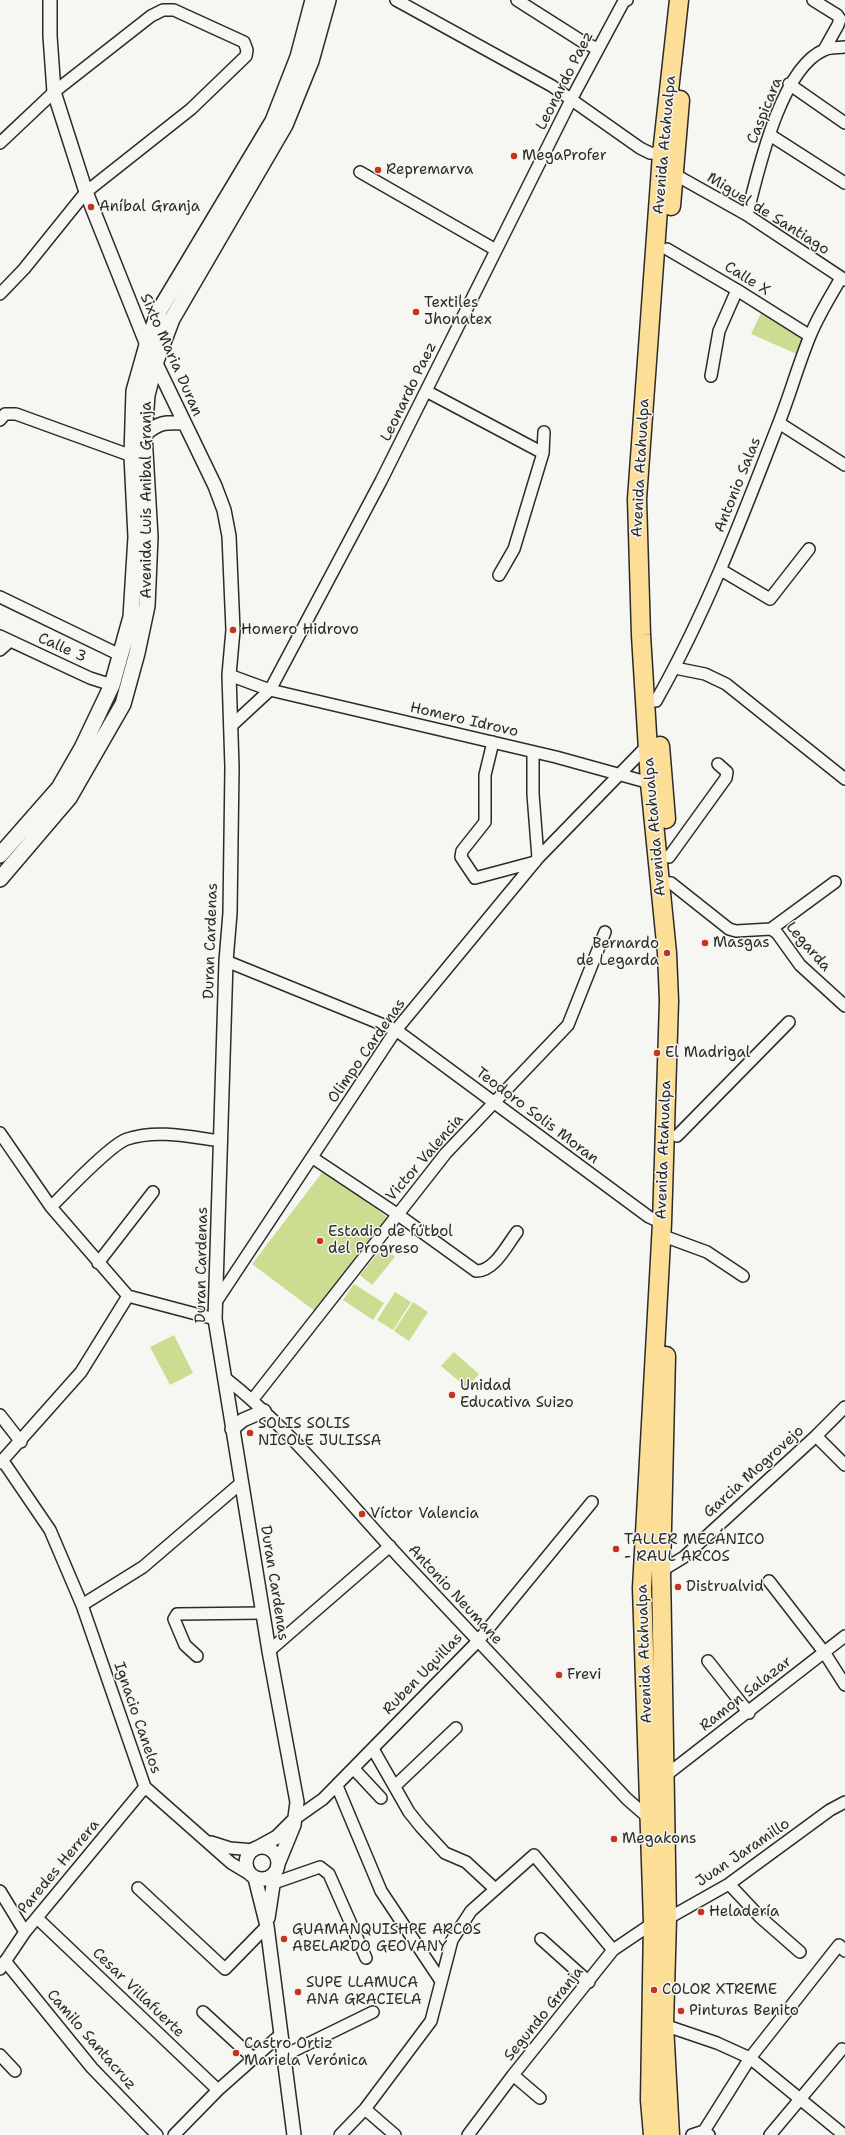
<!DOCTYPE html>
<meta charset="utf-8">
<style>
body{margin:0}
canvas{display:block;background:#f6f6f2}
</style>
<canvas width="845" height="2135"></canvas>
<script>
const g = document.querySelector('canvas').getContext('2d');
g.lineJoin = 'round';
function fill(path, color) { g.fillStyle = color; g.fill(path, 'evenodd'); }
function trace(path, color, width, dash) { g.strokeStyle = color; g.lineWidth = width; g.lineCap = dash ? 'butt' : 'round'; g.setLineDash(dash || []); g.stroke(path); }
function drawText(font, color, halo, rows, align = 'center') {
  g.font = font + ' "Shantell Sans",sans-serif'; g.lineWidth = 3; g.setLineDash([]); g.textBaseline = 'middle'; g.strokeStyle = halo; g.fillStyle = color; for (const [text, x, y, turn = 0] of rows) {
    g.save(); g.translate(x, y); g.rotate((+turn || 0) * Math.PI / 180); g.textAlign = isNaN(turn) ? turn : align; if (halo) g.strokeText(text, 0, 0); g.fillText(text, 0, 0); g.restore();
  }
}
const green = new Path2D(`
 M763,309L803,336L799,355L751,334Z
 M324,1170L387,1217L316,1312L252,1264Z
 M383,1247L395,1257L372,1285L360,1275Z
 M354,1284L384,1303L373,1320L343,1300Z
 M395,1292L411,1302L393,1330L377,1320Z
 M413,1302L428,1312L409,1341L394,1331Z
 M174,1335L193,1373L170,1385L150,1347Z
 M454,1352L479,1374L467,1388L441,1366Z`);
const minor = new Path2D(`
 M396,0L552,86L640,148L650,153L662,154
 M517,0L583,42L598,49
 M813,0L837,15L840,19L838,25L824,50
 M789,84L845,123
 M770,135L845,183
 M0,143L54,92L151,16L163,10H174L244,42L247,50L246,56L191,109L86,192L24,269L0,294
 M360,172L496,250
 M674,174L747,215L845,280
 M747,215C758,172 780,69 824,50C830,47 839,48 845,47
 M667,249L737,290L810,336
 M711,376L719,331L737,290
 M426,391L543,453L514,549L499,575
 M0,420L5,414H16L132,456
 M779,423L845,465
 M543,453L544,432
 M721,570L770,599L809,549
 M0,597L120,655
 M0,636L90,678L112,685
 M0,650L10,641
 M675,668L705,674L726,684L845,779
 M229,675L270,690L556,757L650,783
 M656,701C706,613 742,518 778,425C790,395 798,365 810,336C818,316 830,297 841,278
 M230,727L270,690L381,481L572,98L624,1L627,0
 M493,742L485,775V822L462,851L461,857L475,878L535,862
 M669,857L726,778L727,772L718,764
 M538,858L648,745
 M660,882L671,883L729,929L736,931L771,929L777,933L800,965L845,1006
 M771,929L835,882
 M226,961L396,1030L649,1217L662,1223
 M0,1133L51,1207L128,1296L215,1319
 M677,1136L789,1022
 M313,1158L397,1214L476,1271C494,1272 507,1245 517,1232
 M51,1207C66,1192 110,1145 127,1139C157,1129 191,1137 221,1141
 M669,1238L707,1252L743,1276
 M98,1263L153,1192
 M216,1302L396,1030L538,858L533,794V752
 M224,1377C287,1426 337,1489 391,1548C469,1632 548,1715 627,1799L651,1820
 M253,1399L446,1153L568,1025L605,932
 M0,1415L21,1442
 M816,1436L845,1465
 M3,1461L50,1530L82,1605L145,1787L231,1863L251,1875
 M0,1463L81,1372L128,1296
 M661,1571L684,1557L816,1436L845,1407
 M769,1581L824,1652L845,1685
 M82,1605L143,1567L241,1483
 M269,1651L390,1546
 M197,1656L185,1645L174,1619L177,1614L263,1613
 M708,1661L749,1713
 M373,1749L409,1812L421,1827L445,1853L466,1862L494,1888
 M354,1769L381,1798
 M665,1776L845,1636
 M337,1786L381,1891L441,1981
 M395,1786L456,1728
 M296,1818L323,1799L478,1641L592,1502
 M211,1842L230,1848L254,1850
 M274,1883L320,1867L329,1874L366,1958
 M729,1884L760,1917L800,1952
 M138,1888L225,1969L267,1926
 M0,1891L25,1932
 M37,1918L218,2090
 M541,1939L589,1982
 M5,1961L92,2068L157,2135
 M0,1969L25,1932L145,1787
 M203,2012L253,2058
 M664,2025L717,2043L750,2058L844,2135
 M0,2055L15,2071
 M283,2056L373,2012
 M513,2075L540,2098
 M365,2109L395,2135
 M704,2131L750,2058L839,1945L845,1951
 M174,2135L218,2090L280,2035
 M340,2135L365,2109L431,2021L452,1940L471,1911L534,1855L613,1950
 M468,2135L513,2075L613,1950L653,1923L667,1919L729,1884L830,1810L845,1802
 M692,2135L704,2131L709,2135
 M770,2135L842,2049`);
const tertiary = new Path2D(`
 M50,0V36L54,92L86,192L147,345L215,486L224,510L229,536L233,630L229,675L232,767L230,913L226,961L215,1319L269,1651L297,1802L294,1825L278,1864
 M144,435C159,422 165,422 184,423
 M232,1429L243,1420L264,1411
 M246 1863a16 16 0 1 1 32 0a16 16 0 1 1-32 0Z
 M257,1848L277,1837L293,1821
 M255,1878L267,1926L294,2135
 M268,1918L275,1872`);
const secondary = new Path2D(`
 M0,855L59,788L82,748L112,685L131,617L136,537L132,456L134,391L147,345L159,311L273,121L298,57L313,0
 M0,879L69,798L123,704L137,653L147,606L150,537L144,435L147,395L156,361L172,319L285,125L311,61L328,0`);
const trunk = new Path2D(`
 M671,206L680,100
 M660,746L666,819
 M666,1356L661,1571L667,1919L664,2025L670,2135
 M653,2135L650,2100L653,1923L642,1588L662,1223L669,1001L667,953L650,783L641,635L637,499L662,154L679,0`);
const markers = [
 [514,156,4,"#c8321e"],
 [378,170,4,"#c8321e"],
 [91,207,4,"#c8321e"],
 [416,312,4,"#c8321e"],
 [233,630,4,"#c8321e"],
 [705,943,4,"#c8321e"],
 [667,953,4,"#c8321e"],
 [657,1053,4,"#c8321e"],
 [320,1241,4,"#c8321e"],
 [452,1395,4,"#c8321e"],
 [250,1433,4,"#c8321e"],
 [362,1514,4,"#c8321e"],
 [616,1549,4,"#c8321e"],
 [678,1587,4,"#c8321e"],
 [559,1675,4,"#c8321e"],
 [614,1839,4,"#c8321e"],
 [701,1912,4,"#c8321e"],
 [284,1939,4,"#c8321e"],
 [654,1990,4,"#c8321e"],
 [298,1992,4,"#c8321e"],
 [681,2011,4,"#c8321e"],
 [236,2053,4,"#c8321e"]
];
const streetNames = [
 ["Leonardo Paez",565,81,-63],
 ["Caspicara",765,111,-68],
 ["Avenida Atahualpa",665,145,-85],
 ["Miguel de Santiago",768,214,32],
 ["Calle X",747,279,32],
 ["Sixto Maria Duran",171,355,66],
 ["Leonardo Paez",409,392,-64],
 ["Avenida Atahualpa",641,468,-87],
 ["Antonio Salas",738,485,-68],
 ["Avenida Luis Anibal Granja",147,500,-90],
 ["Calle 3",62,648,24],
 ["Homero Idrovo",464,720,13],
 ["Avenida Atahualpa",655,827,-95],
 ["Duran Cardenas",211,941,-88],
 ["Legarda",808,947,49],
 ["Olimpo Cardenas",367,1051,-55],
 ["Teodoro Solis Moran",537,1116,37],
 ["Avenida Atahualpa",664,1150,-88],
 ["Victor Valencia",425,1158,-49],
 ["Duran Cardenas",202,1265,-89],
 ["Garcia Mogrovejo",754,1472,-42],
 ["Duran Cardenas",274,1583,81],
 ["Antonio Neumane",455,1595,47],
 ["Avenida Atahualpa",645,1654,-92],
 ["Ruben Uquillas",423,1674,-46],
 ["Ramon Salazar",746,1694,-38],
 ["Ignacio Canelos",137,1718,71],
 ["Juan Jaramillo",743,1853,-34],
 ["Paredes Herrera",59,1867,-50],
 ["Cesar Villafuerte",138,1993,44],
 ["Segundo Granja",544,2014,-51],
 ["Camilo Santacruz",91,2040,49]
];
const poiNames = [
 ["MegaProfer",522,156],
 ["Repremarva",386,170],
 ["Aníbal Granja",99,207],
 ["Textiles",424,303],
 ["Jhonatex",424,320],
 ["Homero Hidrovo",241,630],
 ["Masgas",713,943],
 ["Bernardo",659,944,"right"],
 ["de Legarda",659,961,"right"],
 ["El Madrigal",665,1053],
 ["Estadio de fútbol",328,1232],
 ["del Progreso",328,1249],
 ["Unidad",460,1386],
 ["Educativa Suizo",460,1403],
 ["SOLIS SOLIS",258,1424],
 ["NICOLE JULISSA",258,1441],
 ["Víctor Valencia",370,1514],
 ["TALLER MECÁNICO",624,1540],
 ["- RAUL ARCOS",624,1557],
 ["Distrualvid",686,1587],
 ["Frevi",567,1675],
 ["Megakons",622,1839],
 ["Heladería",709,1912],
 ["GUAMANQUISHPE ARCOS",292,1930],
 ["ABELARDO GEOVANY",292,1947],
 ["SUPE LLAMUCA",306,1983],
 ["ANA GRACIELA",306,2000],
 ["COLOR XTREME",662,1990],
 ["Pinturas Benito",689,2011],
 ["Castro Ortiz",244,2044],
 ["Mariela Verónica",244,2061]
];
fill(green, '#cbdd91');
trace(minor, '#2b2b2b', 14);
trace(tertiary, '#2b2b2b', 16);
trace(secondary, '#2b2b2b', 18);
trace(trunk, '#2b2b2b', 21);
trace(minor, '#f6f6f2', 11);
trace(tertiary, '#f6f6f2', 13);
trace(secondary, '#f6f6f2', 15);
trace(trunk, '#fcde96', 18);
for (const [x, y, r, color] of markers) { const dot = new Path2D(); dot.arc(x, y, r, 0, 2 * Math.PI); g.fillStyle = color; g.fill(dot); trace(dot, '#f6f6f2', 1.5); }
drawText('15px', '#2b2b2b', '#f6f6f2', streetNames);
drawText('15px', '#2b2b2b', '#f6f6f2', poiNames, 'left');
</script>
